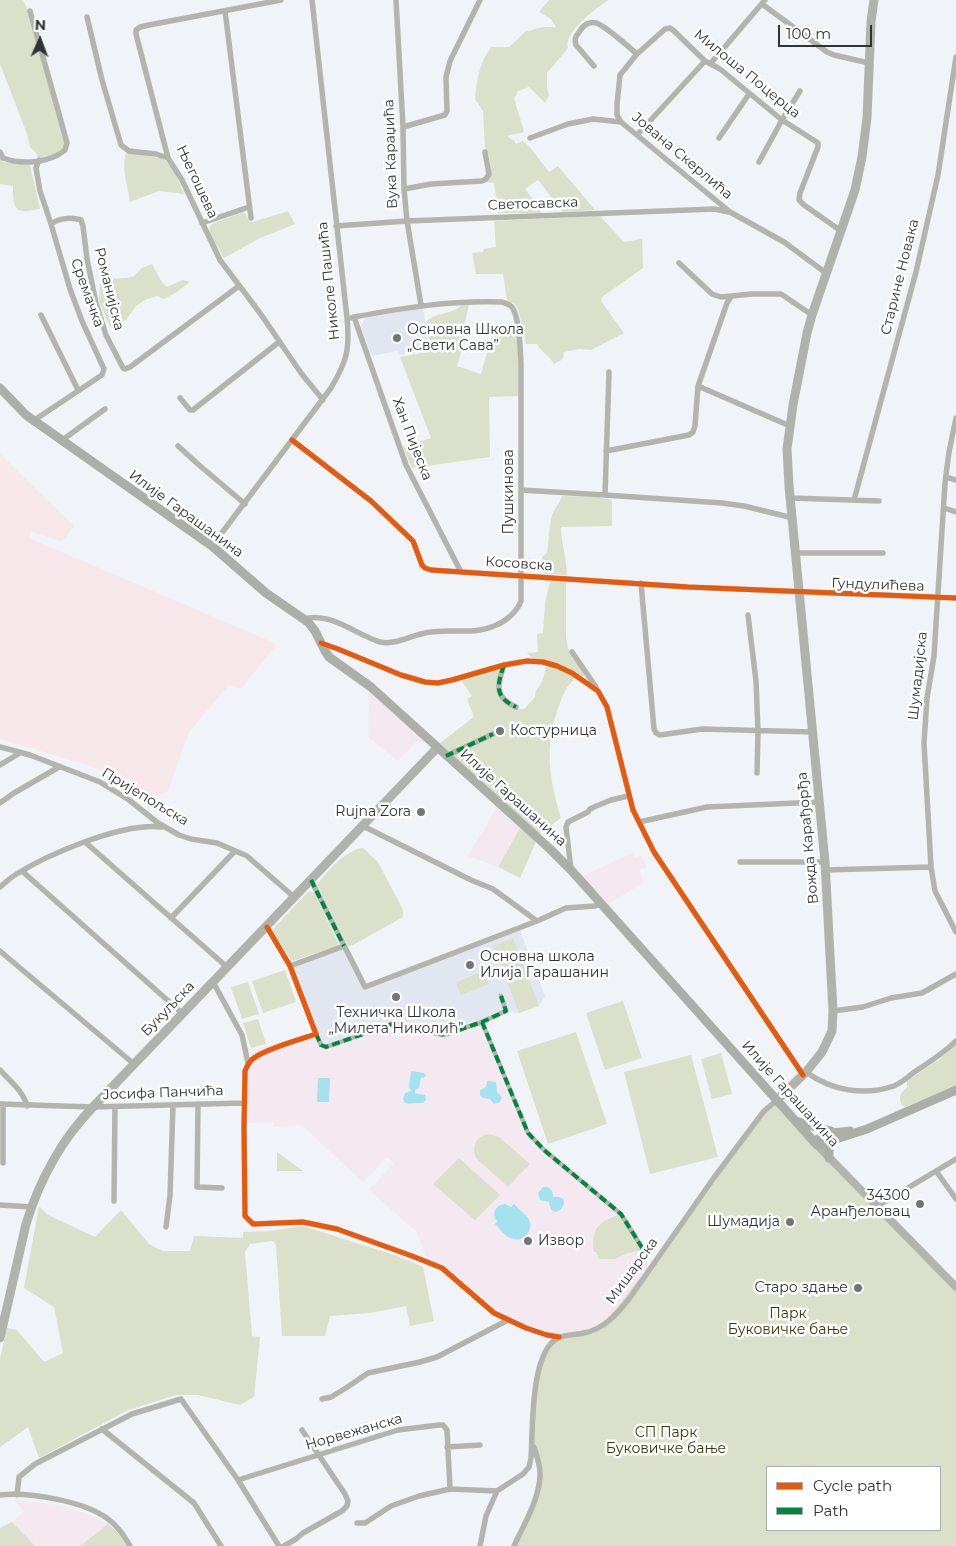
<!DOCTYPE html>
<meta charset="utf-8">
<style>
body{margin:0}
#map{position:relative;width:956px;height:1546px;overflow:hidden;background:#f0f3f8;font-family:Montserrat,sans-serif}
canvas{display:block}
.legend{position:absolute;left:766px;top:1466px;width:175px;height:65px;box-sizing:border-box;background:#fff;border:1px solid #acadae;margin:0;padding:6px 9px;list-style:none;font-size:15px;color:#303235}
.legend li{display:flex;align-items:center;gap:10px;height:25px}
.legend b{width:25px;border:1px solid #acadae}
.north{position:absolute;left:15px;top:15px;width:50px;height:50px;-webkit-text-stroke:4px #fff;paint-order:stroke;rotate:2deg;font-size:14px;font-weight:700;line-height:20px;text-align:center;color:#303235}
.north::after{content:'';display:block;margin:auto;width:18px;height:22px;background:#303235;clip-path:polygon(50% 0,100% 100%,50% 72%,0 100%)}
.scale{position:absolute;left:778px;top:25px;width:94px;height:22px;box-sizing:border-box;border:2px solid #303235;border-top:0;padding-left:6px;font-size:15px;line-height:18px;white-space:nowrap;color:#303235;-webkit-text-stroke:4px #fff;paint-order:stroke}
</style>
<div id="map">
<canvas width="956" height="1546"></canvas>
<ul class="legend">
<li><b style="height:6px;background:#e8590c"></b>Cycle path</li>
<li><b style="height:6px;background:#00873e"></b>Path</li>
</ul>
<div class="north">N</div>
<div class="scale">100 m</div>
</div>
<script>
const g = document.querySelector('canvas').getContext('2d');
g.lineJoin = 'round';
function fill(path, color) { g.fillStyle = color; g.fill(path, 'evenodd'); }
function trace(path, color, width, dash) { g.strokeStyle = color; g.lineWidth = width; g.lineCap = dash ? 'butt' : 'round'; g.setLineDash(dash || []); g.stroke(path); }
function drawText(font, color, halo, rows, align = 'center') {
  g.font = font + ' Montserrat,sans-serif'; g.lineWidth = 5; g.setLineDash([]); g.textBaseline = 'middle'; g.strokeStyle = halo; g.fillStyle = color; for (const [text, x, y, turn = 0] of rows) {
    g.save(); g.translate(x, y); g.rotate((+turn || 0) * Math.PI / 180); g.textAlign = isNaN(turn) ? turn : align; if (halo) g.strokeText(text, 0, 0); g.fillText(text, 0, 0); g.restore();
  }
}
const commercial = new Path2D(`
 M364,682L431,742H416L398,761L369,738L368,718L369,708L368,696Z
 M497,807L520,828L498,867L468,856Z
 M632,853L635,858L641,855L647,867L639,870L644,882L604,907L578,878Z
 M474,1020L482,1022L528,1133L621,1214L647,1254L649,1269L638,1280L614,1311L596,1329L559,1337L537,1328H526L508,1320L493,1308L475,1297L441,1264L426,1257L416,1231L369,1190L394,1163L387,1157L363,1182L301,1125L274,1127L273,1122L243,1123L248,1063L253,1052L263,1047L316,1034L392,1024L444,1035Z
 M13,1499L58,1505L89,1514L108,1524L80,1546H35L12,1522L24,1512Z`);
const industrial = new Path2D(`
 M0,454L74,526L62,542L31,531L29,538L277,644L241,689L229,685L189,732L168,791L155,797L142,791L127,779L77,762L0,739Z`);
const built = new Path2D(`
 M423,308L430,351L400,355L398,351L372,356L361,326L365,318Z
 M519,928L545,996L539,1006L519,1013L506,1011L482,1022L474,1020L444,1035L392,1024L326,1047L321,1045L290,966L344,946L364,986Z`);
const green = new Path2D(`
 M0,0H23L27,8L65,144C59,155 49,156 38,158L37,154L30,147L27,134L0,64Z
 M549,0H609C597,7 563,33 568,48L547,73V88L549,95L545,103L529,87L518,91L514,99L524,131L522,133L509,135L508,137L515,141V144L523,141L529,146L549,172L558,166L595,210L563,212L538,180L525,189L540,208L541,213H498L494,183L486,182L489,178L491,169L489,156L485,147L483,111L475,99C477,78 479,65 491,47H509L525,32L543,27H556L551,19L539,12Z
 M126,153H135L164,159L174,171L184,194L159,191L130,202C128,187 121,167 126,153Z
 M0,157L4,162L30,165L40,209C15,214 13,211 13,186L0,184Z
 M288,211L295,224L260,238L224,258L212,238L209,228L212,224L243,212L247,215L249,221L253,222Z
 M600,216L624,242L642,239L643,268L602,297L601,301L624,333L591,350L579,349L564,352L563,359L554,364C549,355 542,353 537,344H526L519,312L515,304L507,300L503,274H476L472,253L483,252L484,249L496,247L494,221Z
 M152,264L161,281L167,287L183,280L190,282L177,292L164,299L157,296L147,299L136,306L126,320L110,327L99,301L100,284L105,279L127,278L134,276L142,268Z
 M462,305H469L464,326L468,328L457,366L481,374L493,331H515L518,345V396L489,397L490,457L412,468L403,447L431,438L400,357L431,351L426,322C435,312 452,315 462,305Z
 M562,496L597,497L612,500V526L561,527C561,543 567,559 567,575L544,574L542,557L547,553C549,541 549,525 552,515C555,508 560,503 562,496Z
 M550,581L566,582V638L568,648L584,674V676C571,678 565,689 561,700C544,744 548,775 561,818L539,834L440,743L474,717L467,699L472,696L461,680L500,669L497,681L504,703L518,709H524L535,697C535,689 539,688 542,681C546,673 542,671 551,662L533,659L527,653L538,652L537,634L543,633L545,604Z
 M520,828L536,842L520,878L498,867Z
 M363,848L378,862L403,910V917L353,945L348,946L317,884C328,871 345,850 363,848Z
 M309,891L314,893L339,944L337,946L293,961L291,960L272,930Z
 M513,938L539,1006L519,1013L494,946Z
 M285,970L296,1002L263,1013L252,981Z
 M484,971L489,984L461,995L456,982Z
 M248,982L259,1014L242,1019L231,987Z
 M623,1001L642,1058L605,1070L586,1013Z
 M258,1019L266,1044L251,1048L243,1023Z
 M576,1032L607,1124L548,1144L517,1051Z
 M956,1044V1086L905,1107L902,1105C898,1096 900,1094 907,1087V1081L940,1059Z
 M721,1053L732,1094L712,1099L701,1059Z
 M691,1055L718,1157L650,1174L624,1072Z
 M776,1101L956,1287V1546H514L526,1523L541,1476L532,1443L538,1370L554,1341L596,1329L614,1311L638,1280L649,1269L764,1111ZM767,1467H940V1530H767Z
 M489,1134L499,1137L530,1164L508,1187L476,1158C471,1146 476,1136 489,1134Z
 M277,1152L303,1171H277Z
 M459,1158L500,1195L475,1220L433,1184Z
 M39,1206L48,1215L95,1237L121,1210L149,1244L162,1251H190L194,1236L243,1238V1232L270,1231L303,1226L397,1256L423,1267L434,1321L410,1326L406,1306L370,1313L330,1316L325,1336H282L276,1245L273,1241L250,1244L245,1252L252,1336L260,1337L254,1397L240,1405L198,1395H176L128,1410L39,1458L28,1427L0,1447V1358L7,1328L17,1330L44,1362L63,1353L54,1307L24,1288Z
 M621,1214L643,1250L628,1253L615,1259H599L596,1252H594C590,1228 600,1221 621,1214Z
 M12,1522L35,1546H0V1528Z
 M108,1524L120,1535L126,1546H80Z`);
const water = new Path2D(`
 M411,1071L424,1073L426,1075L425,1077L421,1078L419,1088L415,1090V1093L425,1095L426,1100L423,1103H414L409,1104L405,1103L403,1099L405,1093L411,1091L409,1086Z
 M318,1078H330L329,1102H317Z
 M487,1081L496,1082L497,1092L502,1097L500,1102L494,1104L490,1099L483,1098L480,1095V1090L486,1087Z
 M543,1187H547L552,1190L553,1197C578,1193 553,1228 549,1202L540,1200L538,1193Z
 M505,1204L511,1207L514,1204C518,1208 524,1213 528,1218C535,1228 525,1242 514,1239C506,1238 500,1229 495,1224L497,1221C491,1214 495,1205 505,1204Z`);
const pedestrian = new Path2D(`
 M482,1022L528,1133L544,1150L621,1214L646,1254
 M316,1034L321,1045L326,1047L392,1024L444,1035L482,1022L506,1011L501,996`);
const minor = new Path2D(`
 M281,0L149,25L140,27L136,30V34L168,158L182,180L220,260L260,313L301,373L323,400
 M396,0L403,127L404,189L407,221L421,305
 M762,4L827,52L834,55L869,63
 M225,11L251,218
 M87,17L102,80L121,145L129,151L156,154L168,158
 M711,63L765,0
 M594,66L576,45C574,38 576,36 580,31C583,25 590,21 596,23C604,25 629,47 637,54
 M403,127L445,115L447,111L446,77L450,61L480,0
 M637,135L705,61
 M530,138L568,124L593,119L621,122
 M719,138L749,94
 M0,152L3,158C22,165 50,163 65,150L67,143L61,121L30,11
 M759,162L782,120L800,91
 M404,189L431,184L482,181L486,179L489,174L485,152
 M202,223L249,207
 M51,224C59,218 71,217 81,220L83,226L87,259L96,303L106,335L123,368L125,369L130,367L239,286
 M336,226L407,221L714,209L729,212
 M679,263L712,294L721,297L752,294H781L812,315
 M826,273L784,242L730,212L621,122L617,115V104L620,75L637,54L665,29L670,28L674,31L705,61L720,69L782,120L815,141L818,143V147L800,193L799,200L804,205L841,231
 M41,315L78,390
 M351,318L354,317L406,465L461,572
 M609,372L605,495L722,503L744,506L793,518
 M698,386L790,426
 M180,398L190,410H193L279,342
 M956,418L949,452L945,483L934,656L927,698L924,743L931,867L935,891L956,932
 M33,421L102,375L104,369L82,321L70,289L51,224L40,191L36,168L39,160
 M292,440L371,501L413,541L422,565L425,568L431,570L688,587L956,598
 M61,441L105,409
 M178,446L199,465L245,504
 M606,451L689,435L693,432L695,426L698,386L727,303L731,297
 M946,477L956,480
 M521,490L605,495
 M791,498L879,501
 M854,500L916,272L938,175L956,57
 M944,508L956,512
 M212,546L331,388C347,361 350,349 347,318L312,0
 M796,553H883
 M641,583L654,729L656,733L660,735L702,729L813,732
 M748,615L756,681L758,731L757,773
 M304,619C329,611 357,635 380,642C394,645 408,637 421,634C445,627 471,636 494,626C505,622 517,612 521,601V363C520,350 520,318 512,307C509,304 506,303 501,302C451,300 403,308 354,317
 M321,643L338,649L401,675L425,682L438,683L452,680L504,665L527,661L543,662L557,666L572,673L598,691L607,707L633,810L654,852L803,1075
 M572,652L596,687
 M504,665C497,685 494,697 516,707
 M0,747L30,755L100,782L129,800L158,823L179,835L191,839L217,843L247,856L294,897
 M446,756L493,734
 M0,765L20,753
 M0,803L14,793L59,767
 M639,822L707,807L819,802
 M363,826L471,880L493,889L537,921
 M85,842L227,967
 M740,862H825
 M571,870L566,827L568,822L588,812L590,809L594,807L611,800L628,796
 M825,870L931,867
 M22,871L183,1014
 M311,880L365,987L537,921L566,908L595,906L601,904
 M0,887C5,883 10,878 15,875C48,854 123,822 162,827
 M171,918L235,851
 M267,927L290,966L316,1034C301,1039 265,1049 254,1058C249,1061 247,1066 245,1071L244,1128L245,1216L253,1224L303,1222L337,1229L412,1256L442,1268L494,1313L526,1328L547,1335L559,1337
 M0,951L134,1064
 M290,966L344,946
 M213,982L242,1035L248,1063
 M833,1011L863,1007L891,998L922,993L956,974
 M0,1070C9,1080 24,1092 27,1106
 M806,1072C832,1091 864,1096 894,1086C901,1083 907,1078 913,1073C928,1063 943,1054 956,1041
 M0,1104L93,1107L244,1103
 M3,1104V1163
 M198,1104L197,1187L222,1188
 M936,1171L956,1199
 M114,1201L115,1107
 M0,1205L31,1207
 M876,1207L956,1159
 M166,1227L170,1195L173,1105
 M322,1399L331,1397L346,1388L368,1373L420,1362L437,1357L508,1320
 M102,1429L194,1503L221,1546
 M447,1447L480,1445
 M238,1480L398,1430L439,1425H443L447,1430L450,1489
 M0,1495C30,1492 84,1501 108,1519C118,1526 124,1536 130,1546
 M17,1495L19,1477L35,1464L132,1414L181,1399L238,1480L279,1546
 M357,1523H365L391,1506L419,1496L450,1489L497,1491
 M284,1546L296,1539L303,1533L342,1511L347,1506L348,1501L345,1494L302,1430
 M480,1546L486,1516L497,1491L523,1474L529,1467L531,1458C533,1429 530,1352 558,1338C565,1334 576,1335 584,1333C604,1329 616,1315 629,1299L713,1179L764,1111L776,1101
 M514,1546C524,1524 538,1502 540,1477C541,1467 537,1456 534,1447`);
const tertiary = new Path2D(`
 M817,1145L956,1287`);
const secondary = new Path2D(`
 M776,1101L806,1072L822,1052L832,1031L833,1011L825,862L789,486L787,449L793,405L807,333L812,315L855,190L862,157L867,118L871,22L874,0
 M0,1338L26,1224C39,1181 62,1139 93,1107L437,748`);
const primary = new Path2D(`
 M0,388L26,415L212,546L266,593L308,622L315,631L325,651L329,657L371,687L550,849L571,870L817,1145L867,1129L956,1090
 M796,1121L808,1125L831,1131
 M814,1142C828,1131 834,1133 850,1131
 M829,1158V1147L833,1140`);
const quiet = new Path2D(`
 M504,665C497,685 494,697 516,707
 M446,756L493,734
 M311,880L344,946
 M482,1022L528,1133L544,1150L621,1214L646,1254
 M316,1034L321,1045L326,1047L392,1024L444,1035L482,1022L506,1011L501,996`);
const cycleway = new Path2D(`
 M292,440L371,501L413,541L422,565L425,568L431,570L688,587L956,598
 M321,643L338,649L401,675L425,682L438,683L452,680L504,665L527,661L543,662L557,666L572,673L598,691L607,707L633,810L654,852L803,1075
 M267,927L290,966L316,1034C301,1039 265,1049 254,1058C249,1061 247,1066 245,1071L244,1128L245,1216L253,1224L303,1222L337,1229L412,1256L442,1268L494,1313L526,1328L547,1335L559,1337`);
const markers = [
 [397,338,5,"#737679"],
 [500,731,5,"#737679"],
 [421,812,5,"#737679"],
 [470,965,5,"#737679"],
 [396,997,5,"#737679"],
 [920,1204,5,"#737679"],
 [790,1222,5,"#737679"],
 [528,1241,5,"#737679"],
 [858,1288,5,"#737679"]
];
const streetNames = [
 ["Милоша Поцерца",747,74,39],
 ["Вука Караџића",391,154,-92],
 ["Јована Скерлића",682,156,40],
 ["Његошева",197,182,65],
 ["Светосавска",533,204,-2],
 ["Старине Новака",900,277,-76],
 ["Николе Пашића",329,281,-96],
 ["Романијска",109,289,76],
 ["Сремачка",87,293,70],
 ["Хан Пијеска",412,439,69],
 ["Пушкинова",509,492,-90],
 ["Илије Гарашанина",186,514,36],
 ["Косовска",519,564,4],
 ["Гундулићева",878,585,2],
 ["Шумадијска",918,676,-84],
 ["Пријепољска",145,797,31],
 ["Илије Гарашанина",513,798,42],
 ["Вожда Карађорђа",808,838,-95],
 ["Букуљска",168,1009,-46],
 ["Јосифа Панчића",163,1093,-2],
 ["Илије Гарашанина",790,1094,48],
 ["Мишарска",632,1271,-54],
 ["Норвежанска",354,1432,-16]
];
const poiNames = [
 ["Основна Школа",407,330],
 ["„Свети Сава”",407,346],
 ["Костурница",510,731],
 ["Rujna Zora",411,812,"right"],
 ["Основна школа",480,957],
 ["Илија Гарашанин",480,973],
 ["Техничка Школа",396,1013,"center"],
 ["„Милета Николић”",396,1029,"center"],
 ["34300",910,1196,"right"],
 ["Аранђеловац",910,1212,"right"],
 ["Шумадија",780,1222,"right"],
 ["Извор",538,1241],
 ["Старо здање",848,1288,"right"]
];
const parkNames = [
 ["Парк",788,1314],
 ["Буковичке бање",788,1330],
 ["СП Парк",666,1433],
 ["Буковичке бање",666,1449]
];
fill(commercial, '#f4e9f1');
fill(industrial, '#f7e9eb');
fill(built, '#e1e6f1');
fill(green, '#dbe0ca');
fill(water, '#a4e2ef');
trace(pedestrian, '#b3b5ad', 4.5);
trace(minor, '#b3b5ad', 5.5);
trace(tertiary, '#b3b5ad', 8);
trace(secondary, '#b0b3ac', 9);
trace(primary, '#acafa8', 9);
trace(quiet, '#00873e', 4, [8, 4]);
trace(cycleway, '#e8590c', 5);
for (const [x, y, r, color] of markers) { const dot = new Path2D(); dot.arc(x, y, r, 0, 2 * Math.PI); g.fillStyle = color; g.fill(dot); trace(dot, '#fff', 2); }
drawText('14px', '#303235', '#fff', streetNames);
drawText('14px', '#303235', '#fff', poiNames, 'left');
drawText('14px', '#343906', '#fff', parkNames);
</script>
